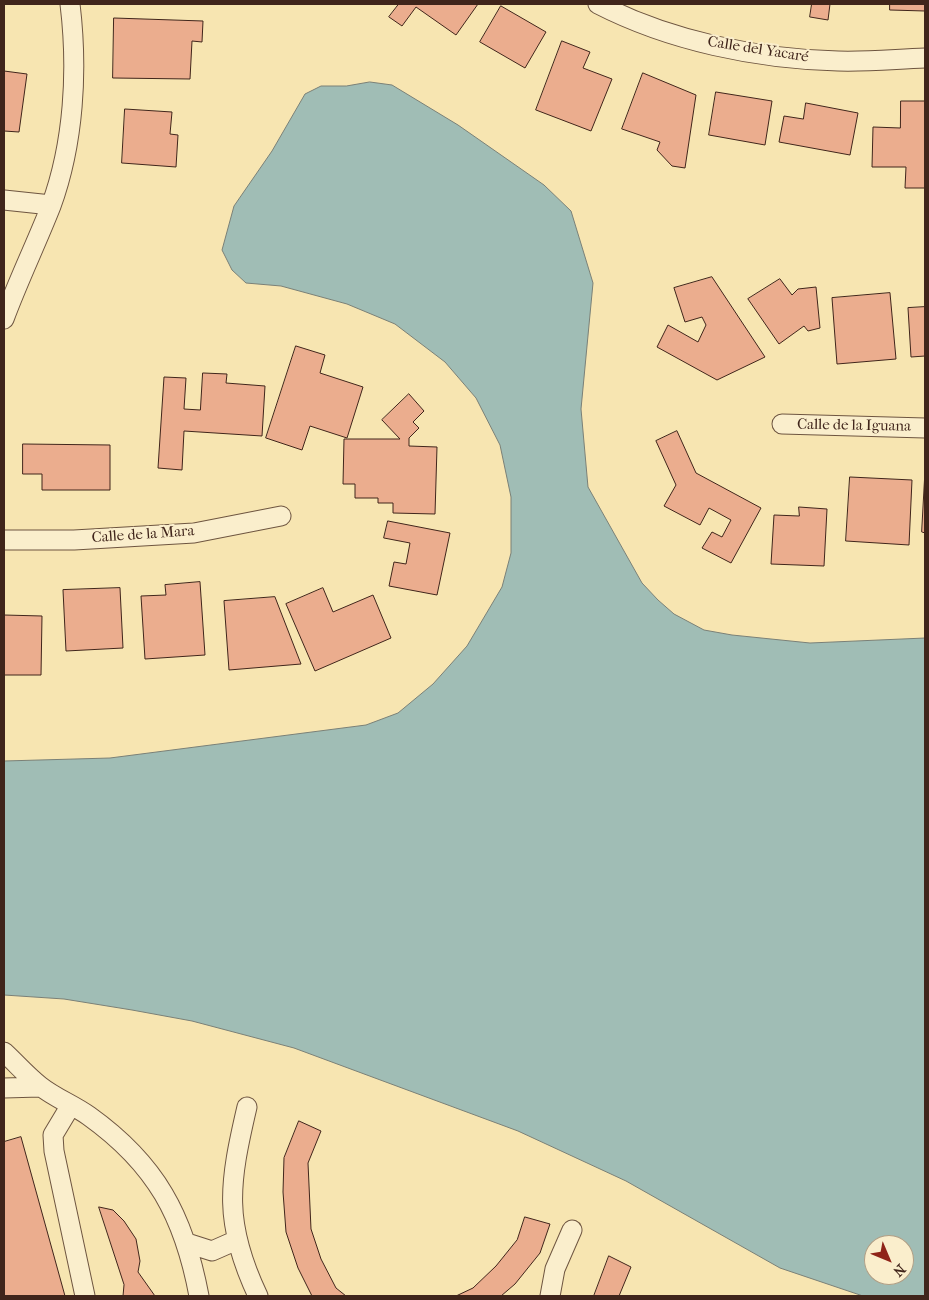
<!DOCTYPE html>
<meta charset="utf-8">
<style>
body{margin:0}
#map{position:relative;width:929px;height:1300px;overflow:hidden;background:#f7e5b1;font-family:"IM FELL French Canon",serif}
canvas{display:block}
.frame{position:absolute;inset:0;border:5px solid #40251b;pointer-events:none}
.north{position:absolute;left:864px;top:1235px;width:50px;height:50px;box-sizing:border-box;background:#faeecc;border:1px solid #b09e85;border-radius:50%;rotate:135deg;font-size:14px;font-weight:700;line-height:20px;text-align:center;color:#40251b}
.north::after{content:'';display:block;margin:auto;width:18px;height:22px;background:#8f2418;clip-path:polygon(50% 0,100% 100%,50% 72%,0 100%)}
</style>
<div id="map">
<canvas width="929" height="1300"></canvas>
<div class="frame"></div>
<div class="north">N</div>
</div>
<script>
const g = document.querySelector('canvas').getContext('2d');
g.lineJoin = 'round';
function fill(path, color) { g.fillStyle = color; g.fill(path, 'evenodd'); }
function trace(path, color, width, dash) { g.strokeStyle = color; g.lineWidth = width; g.lineCap = dash ? 'butt' : 'round'; g.setLineDash(dash || []); g.stroke(path); }
function drawText(font, color, halo, rows, align = 'center') {
  g.font = font + ' "IM FELL French Canon",serif'; g.lineWidth = 4; g.setLineDash([]); g.textBaseline = 'middle'; g.strokeStyle = halo; g.fillStyle = color; for (const [text, x, y, turn = 0] of rows) {
    g.save(); g.translate(x, y); g.rotate((+turn || 0) * Math.PI / 180); g.textAlign = isNaN(turn) ? turn : align; if (halo) g.strokeText(text, 0, 0); g.fillText(text, 0, 0); g.restore();
  }
}
const water = new Path2D(`
 M370,82L392,85L458,125L544,185L571,211L593,283L581,409L588,487L642,583L658,600L674,614L704,630L732,635L810,643L925,638V1296H863L780,1268L626,1181L518,1131L294,1048L192,1021L132,1010L64,999L4,995V761L110,758L366,725L398,713L433,684L467,646L502,587L511,553V497L500,445L476,398L445,362L395,324L347,304L281,286L246,283L232,270L222,250L234,206L272,151L305,94L321,86H346ZM874,1245H904V1275H874Z`);
const building = new Path2D(`
 M399,4H478L456,35L416,7L402,26L389,17Z
 M812,4H830L828,20L810,17Z
 M890,4H925V11L890,10Z
 M501,6L546,32L525,68L480,42Z
 M114,18L203,21L202,42L192,41L190,79L113,78Z
 M562,41L590,52L583,68L612,79L591,131L536,110Z
 M4,71L27,74L19,132L4,131Z
 M643,73L696,95L685,168L672,166L657,150L660,142L622,129Z
 M716,92L772,101L765,145L709,135Z
 M901,101H925V188H905L906,167H872L873,127L900,128Z
 M806,103L858,113L850,155L779,142L784,116L803,119Z
 M125,109L172,112L170,134L178,135L176,167L122,163Z
 M712,277L765,357L717,380L657,347L668,325L698,342L706,325L702,317L685,322L674,288Z
 M780,279L792,295L798,289L816,287L820,328L808,331L804,326L779,344L748,299Z
 M890,293L896,359L837,364L832,298Z
 M925,307V356L911,357L908,308Z
 M296,346L325,355L320,373L363,387L347,438L310,426L302,450L266,438Z
 M203,373L227,374L226,383L265,386L262,436L184,431L182,470L158,468L164,377L186,378L184,409L200,410Z
 M409,394L424,411L413,422L419,428L409,438V446L437,447L435,514L393,513V503H378V498H355V484H343L344,439H400L382,420Z
 M677,431L696,473L761,508L731,563L702,548L712,532L722,537L731,520L709,508L700,525L664,506L676,485L656,441Z
 M23,444L110,445V490H42V474H23Z
 M925,471V533L922,532Z
 M850,477L912,480L909,545L846,541Z
 M799,507L827,509L824,566L771,564L774,515L799,516Z
 M388,521L450,533L437,595L389,586L394,562L406,564L410,543L384,538Z
 M200,582L205,655L145,659L141,596L166,595L165,585Z
 M120,588L123,648L66,651L63,590Z
 M323,588L333,612L373,595L391,638L315,671L286,604Z
 M275,597L301,664L229,670L224,601Z
 M4,615L42,616L41,675H4Z
 M299,1121L321,1131L308,1163L311,1229L321,1259L336,1288L346,1296H312L298,1268L286,1232L283,1192L284,1158Z
 M21,1137L65,1296H4V1142Z
 M99,1207L113,1210L124,1221L136,1239L140,1261L138,1272L155,1296H123L124,1285Z
 M525,1217L550,1224L540,1253L515,1284L501,1296H456L473,1288L496,1266L517,1240Z
 M609,1256L631,1267L619,1296H594Z`);
const minor = new Path2D(`
 M598,4C670,41 757,59 838,61C867,62 896,59 925,58
 M4,200L51,205
 M4,319C18,281 36,244 51,206C74,143 78,70 70,4
 M782,424L925,428
 M4,540H74L194,533L281,516
 M4,1052C16,1063 27,1076 40,1086C55,1098 74,1105 89,1116C156,1164 184,1216 199,1296
 M4,1088L40,1087
 M71,1105L53,1135L54,1151L85,1296
 M247,1107C229,1184 223,1222 258,1296
 M187,1243L212,1251L237,1240
 M550,1296L555,1269L572,1230`);
const streetNames = [
 ["Calle del Yacaré",758,50,9],
 ["Calle de la Iguana",854,426,1],
 ["Calle de la Mara",143,535,-4]
];
fill(water, '#a0bdb5');
trace(water, '#7a8077', 1);
fill(building, '#ebad8e');
trace(building, '#40251b', 1);
trace(minor, '#6e5540', 21);
trace(minor, '#faeecc', 19);
drawText('15px', '#40251b', '#faeecc', streetNames);
</script>
